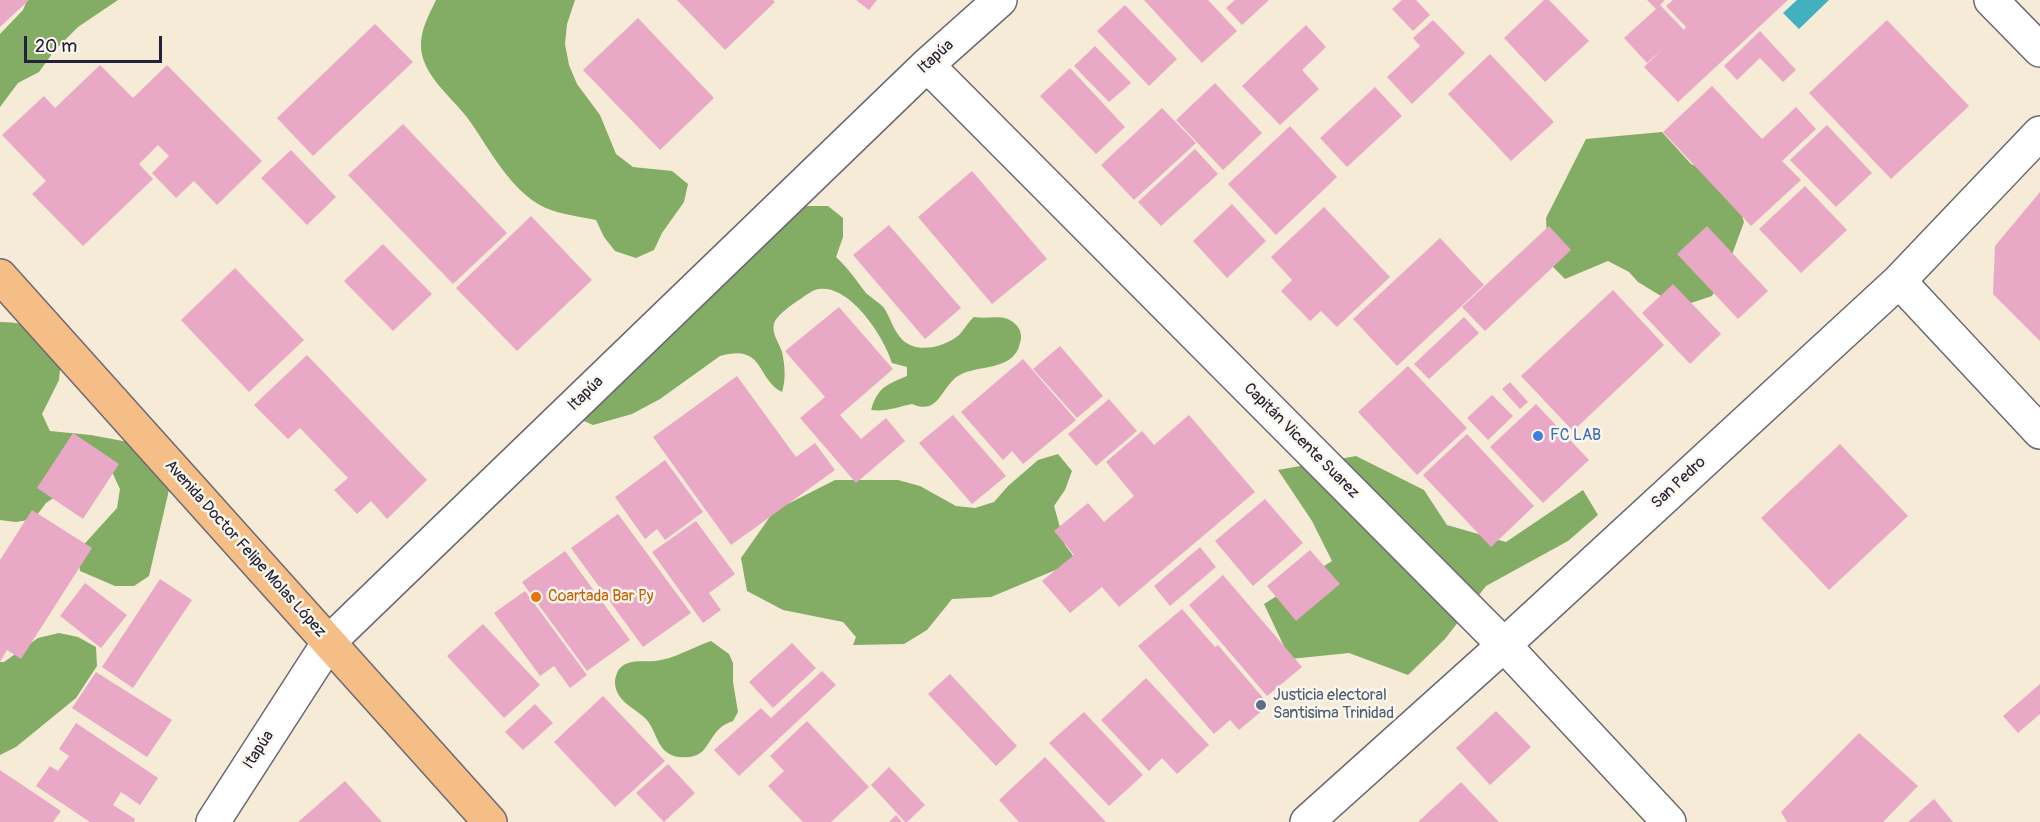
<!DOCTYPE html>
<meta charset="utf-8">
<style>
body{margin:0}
#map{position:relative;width:2040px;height:822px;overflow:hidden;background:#f6ebd7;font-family:Pangolin,sans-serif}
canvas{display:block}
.scale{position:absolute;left:24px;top:36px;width:138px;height:27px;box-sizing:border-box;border:3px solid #22223b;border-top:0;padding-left:8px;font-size:18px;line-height:21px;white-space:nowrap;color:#22223b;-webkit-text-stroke:4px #fbf7ec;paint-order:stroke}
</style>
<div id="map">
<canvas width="2040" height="822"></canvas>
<div class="scale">20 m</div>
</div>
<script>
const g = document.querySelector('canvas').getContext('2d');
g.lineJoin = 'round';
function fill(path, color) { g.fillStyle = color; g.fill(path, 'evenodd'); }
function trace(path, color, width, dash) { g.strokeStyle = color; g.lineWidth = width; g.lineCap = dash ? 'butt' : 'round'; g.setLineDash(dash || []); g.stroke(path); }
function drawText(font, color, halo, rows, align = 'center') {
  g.font = font + ' Pangolin,sans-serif'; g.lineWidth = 5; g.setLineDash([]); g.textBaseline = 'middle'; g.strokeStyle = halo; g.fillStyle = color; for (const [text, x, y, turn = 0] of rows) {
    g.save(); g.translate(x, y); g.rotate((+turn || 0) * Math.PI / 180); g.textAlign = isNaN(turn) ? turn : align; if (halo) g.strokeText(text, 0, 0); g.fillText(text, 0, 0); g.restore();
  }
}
const forest = new Path2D(`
 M27,0H118L78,27L55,50L39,72L18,83L0,107V34L23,10Z
 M436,0H575L567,24L565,44L569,65L577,84L600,115L616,154L633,167L672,171L688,184L684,202L662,233L654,250L636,258L615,251L604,237L596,220C577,216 555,214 538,204C505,183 489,147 466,116C450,96 423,75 421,48C420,30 429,15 436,0Z
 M1662,132L1691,164L1730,181L1744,222L1726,271L1712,296L1679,307L1638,282L1629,272L1608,261L1565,279L1548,262L1546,218L1586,139Z
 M804,206H828L843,218V237L836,257C848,268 856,280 866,293C871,298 879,302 884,308C890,317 893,329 900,337C914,355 943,348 959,335C964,330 967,323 974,317C988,320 1006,312 1017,326C1021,330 1022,337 1020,343C1014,372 977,364 958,376C941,387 939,416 912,404C897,407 886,412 871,410C878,387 886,385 907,376V367L892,363C885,338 850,284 819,289C812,290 805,296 799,300C791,305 780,313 775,321C770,332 779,342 782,352C785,365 786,380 782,392C756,379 765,343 720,356L660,399L632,414L593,425L584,421V392Z
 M0,322C36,322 40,335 61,360L59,380L42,414L50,431L91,435L149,446L172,477L149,576L134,586H115L80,571L78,551L117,508L120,489L112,472L94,471L46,503L34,519L16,522L0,520Z
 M1058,454L1072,471L1065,490L1054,506L1065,545L1077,561L991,597L952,599L927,630L904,644L853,645L856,637L843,622L783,610L747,591L741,558L774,511L835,480H898L920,486L956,506L975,508L994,502L1008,486L1038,460Z
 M1356,456L1424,490L1447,525L1506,542L1583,490L1598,515L1568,541L1486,586L1445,639L1408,675L1349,653L1290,659L1264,604L1332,561L1312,521L1278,470Z
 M59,633L78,637L96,647L97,666L76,698L16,747L0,755V662H4L38,638Z
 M711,641L729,654L733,663V682L738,712L733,721C707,729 712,755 689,757C655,760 660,733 645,718C633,707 614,700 615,680C616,676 617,671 620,668C629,659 643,662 655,661C674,659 693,647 711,641Z`);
const water = new Path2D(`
 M1797,0H1829L1799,29L1783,13Z`);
const building = new Path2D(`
 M0,0H29L0,27Z
 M677,0H773L775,2L725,50Z
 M856,0H877L869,10Z
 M1144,0H1208L1237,31L1202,63Z
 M1235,0H1269L1242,25L1226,8Z
 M1402,0H1416L1430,15L1413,31L1392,9Z
 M1544,0H1549L1589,41L1545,82L1504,38Z
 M1647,0H1665L1660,5L1684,30L1686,27L1666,6L1673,0H1788L1678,102L1644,67L1666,46L1647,63L1624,38L1656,9Z
 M1125,5L1177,59L1149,86L1097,31Z
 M638,18L714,98L660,150L583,70Z
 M1433,20L1465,53L1412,104L1387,77L1420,46L1413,38Z
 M1887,20L1969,106L1891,179L1809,93Z
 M375,24L413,62L313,156L277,118Z
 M1306,25L1326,47L1302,70L1319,89L1280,125L1242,86Z
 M1760,31L1796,70L1783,82L1760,58L1737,80L1724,66Z
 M1095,46L1131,83L1109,102L1074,66Z
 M1490,54L1554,122L1511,161L1448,94Z
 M100,65L133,98L167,65L262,161L217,205L194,181L176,198L152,173L169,156L158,145L139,164L153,179L83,246L32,194L46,181L2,135L44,96L55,108Z
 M1070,68L1125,127L1096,154L1040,96Z
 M1215,83L1262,133L1223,170L1176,120Z
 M1712,86L1762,139L1796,107L1816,129L1782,161L1801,180L1751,226L1663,132Z
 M1375,87L1402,116L1347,167L1320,138Z
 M1162,108L1196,143L1134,200L1101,165Z
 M403,124L507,233L453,284L348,175Z
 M1827,125L1872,173L1836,207L1790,160Z
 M1290,126L1337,177L1276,235L1228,184Z
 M1195,149L1218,174L1161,226L1138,202Z
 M291,150L336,197L307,225L261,178Z
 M972,171L1047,259L992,304L918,217Z
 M1805,186L1847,230L1801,273L1759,229Z
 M2040,192V341L1993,294L1995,246Z
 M1232,204L1266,241L1227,278L1193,241Z
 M1324,207L1390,277L1337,327L1321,311L1310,321L1281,291L1292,280L1271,257Z
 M531,216L592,280L517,351L456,288Z
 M889,225L961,308L925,339L853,255Z
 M1549,226L1571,250L1485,331L1462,307Z
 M1707,226L1768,291L1738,319L1677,254Z
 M1440,238L1484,285L1397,366L1353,319Z
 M383,244L432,294L393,331L344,281Z
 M235,268L304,340L249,392L181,320Z
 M1673,284L1721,334L1690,364L1642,313Z
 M1613,290L1664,345L1573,431L1521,376Z
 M839,307L893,369L840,415L861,439L886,418L905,441L856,483L800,418L825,397L785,351Z
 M1464,317L1479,333L1429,379L1414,364Z
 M1060,346L1103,396L1077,418L1033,369Z
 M307,355L427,480L387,519L371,501L357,514L334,490L348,478L300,428L288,439L254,405Z
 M1023,359L1076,420L1023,464L1012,451L1003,460L961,412Z
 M1408,366L1467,428L1417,475L1358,412Z
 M737,376L796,457L815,443L835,470L731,545L653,437Z
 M1510,382L1528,402L1520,409L1502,389Z
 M1492,395L1513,416L1488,440L1467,418Z
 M1109,399L1137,431L1096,466L1068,434Z
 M1536,404L1589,460L1543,503L1490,447Z
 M953,415L1006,476L972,504L919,443Z
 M1189,415L1255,492L1119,607L1102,587L1070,613L1042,581L1074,555L1054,531L1088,503L1104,522L1134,496L1106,462L1142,431L1154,445Z
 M73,433L119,464L83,519L37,488Z
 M1467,434L1534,506L1491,547L1423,475Z
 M1840,444L1908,516L1829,590L1761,518Z
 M665,460L703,512L665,540L657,529L645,539L615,497Z
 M1265,499L1303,543L1253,586L1215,541Z
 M32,510L92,548L21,659L7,650L0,662V560Z
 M618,514L691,613L643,647L571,548Z
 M696,521L735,574L709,593L721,610L703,623L652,552Z
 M1200,547L1216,567L1170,606L1154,586Z
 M1310,550L1340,584L1296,621L1267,586Z
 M565,551L630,640L587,671L522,582Z
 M1223,575L1302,667L1267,696L1189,605Z
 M160,579L192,600L133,688L102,667Z
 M85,583L127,615L101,648L60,616Z
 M525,591L587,675L570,688L554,666L540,676L494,613Z
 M1182,609L1215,647L1218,645L1269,705L1239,730L1230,720L1214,734L1138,646Z
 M483,624L540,685L504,718L447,656Z
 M792,643L816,668L773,708L749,682Z
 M822,671L836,685L739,776L714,750L761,708L771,718Z
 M96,672L172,720L147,757L72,708Z
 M950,674L1017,746L996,766L928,694Z
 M1146,678L1209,745L1177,774L1162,758L1149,771L1101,720Z
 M2040,684V714L2018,733L2003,716Z
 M603,696L665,761L615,807L554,742Z
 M535,704L553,723L523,750L505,732Z
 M1496,711L1531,747L1490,785L1456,748Z
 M1084,712L1143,775L1109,806L1049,743Z
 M807,721L869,787L831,822H803L768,786L784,771L770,756Z
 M76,723L158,778L140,805L121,792L113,805L135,819L134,822H90L36,786L50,766L58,771L69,756L59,749Z
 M1859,733L1918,786L1883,822H1787L1781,812Z
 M1045,757L1106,822H1019L999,800Z
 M668,764L695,793L664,822L636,793Z
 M889,767L925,805L907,822H905L871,785Z
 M0,770L61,811L53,822H0Z
 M345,781L382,822H298Z
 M1461,782L1499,822H1418Z
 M1934,799L1953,822H1908Z
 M896,815L902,822H889Z`);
const minor = new Path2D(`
 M1991,0L2040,50
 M927,65L1504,645L1669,822
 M1899,281L2040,432
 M213,822L329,642L927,65L1000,0
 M1307,822L1504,645L1899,281L2040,133`);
const major = new Path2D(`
 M0,276L490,822`);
const markers = [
 [1538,436,6,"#3f7fe0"],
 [536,597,6,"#e8710a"],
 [1261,705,6,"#5c6f8a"]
];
const streetNames = [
 ["Itapúa",936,57,-42],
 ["Itapúa",586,394,-44],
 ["Capitán Vicente Suarez",1301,441,45],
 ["San Pedro",1679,483,-43],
 ["Avenida Doctor Felipe Molas López",245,549,48],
 ["Itapúa",259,750,-57]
];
const shopNames = [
 ["FC LAB",1550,436]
];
const foodNames = [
 ["Coartada Bar Py",548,597]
];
const serviceNames = [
 ["Justicia electoral",1273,696],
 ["Santisima Trinidad",1273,714]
];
fill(forest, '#83ac64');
fill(water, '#42b0bf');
fill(building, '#e9a8c6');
trace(minor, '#6c6872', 36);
trace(major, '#6c6872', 36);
trace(minor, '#fff', 33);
trace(major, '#f6be87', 33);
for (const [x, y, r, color] of markers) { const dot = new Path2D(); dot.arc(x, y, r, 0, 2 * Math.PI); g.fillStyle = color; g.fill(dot); trace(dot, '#fbf7ec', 2); }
drawText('16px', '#22223b', '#fbf7ec', streetNames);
drawText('16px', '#366cbe', '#fbf7ec', shopNames, 'left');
drawText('16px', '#c56008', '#fbf7ec', foodNames, 'left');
drawText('16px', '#4e5e75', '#fbf7ec', serviceNames, 'left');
</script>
